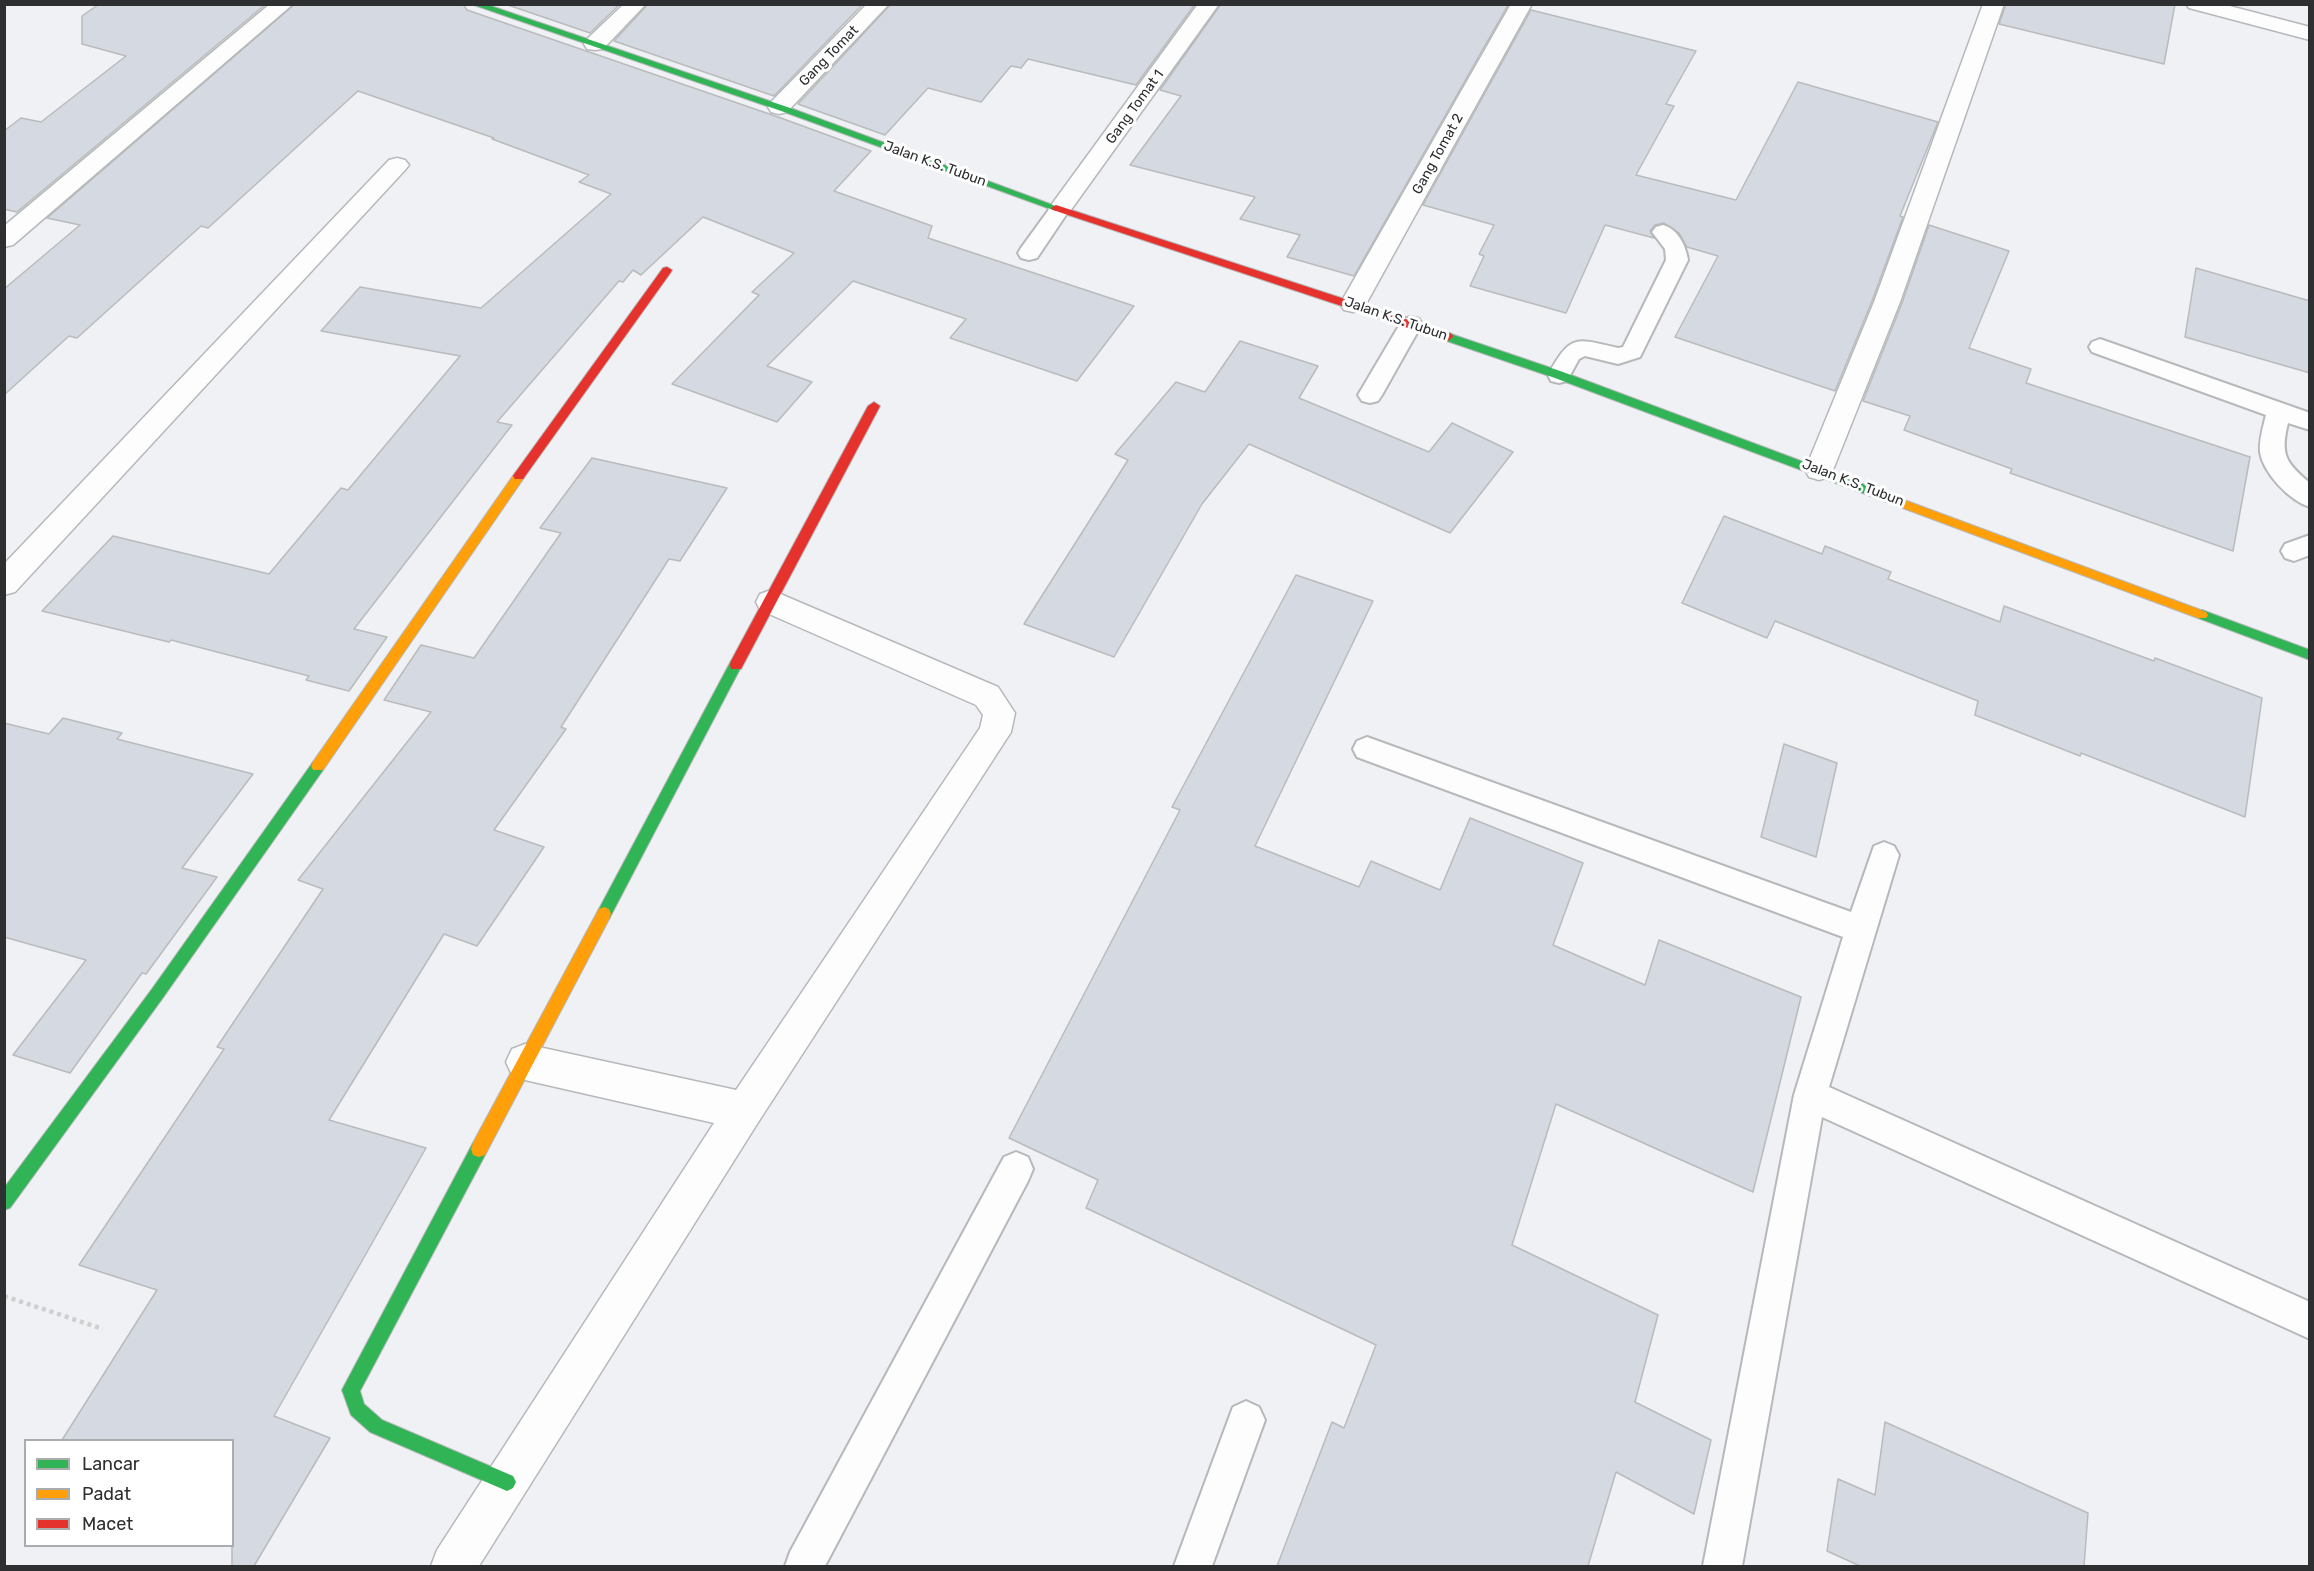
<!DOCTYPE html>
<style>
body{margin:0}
#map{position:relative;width:2314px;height:1571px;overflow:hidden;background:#eff1f4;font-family:Rubik,sans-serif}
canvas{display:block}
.frame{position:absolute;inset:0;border:6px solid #2e2f31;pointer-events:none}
.legend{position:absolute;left:24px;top:1439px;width:210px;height:108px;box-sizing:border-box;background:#fff;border:2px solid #abacad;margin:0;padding:8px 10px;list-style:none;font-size:18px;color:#2e2f31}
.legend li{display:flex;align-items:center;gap:12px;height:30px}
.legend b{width:30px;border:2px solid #abacad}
</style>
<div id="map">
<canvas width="2314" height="1571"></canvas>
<div class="frame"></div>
<ul class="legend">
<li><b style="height:8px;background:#30b455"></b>Lancar</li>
<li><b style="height:8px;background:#ff9f0a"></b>Padat</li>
<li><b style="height:8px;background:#e5322d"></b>Macet</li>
</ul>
</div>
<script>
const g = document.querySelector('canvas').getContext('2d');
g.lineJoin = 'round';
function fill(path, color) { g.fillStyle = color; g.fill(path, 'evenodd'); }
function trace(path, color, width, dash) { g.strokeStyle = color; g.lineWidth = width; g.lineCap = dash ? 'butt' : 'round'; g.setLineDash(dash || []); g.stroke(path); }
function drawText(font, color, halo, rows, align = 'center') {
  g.font = font + ' Rubik,sans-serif'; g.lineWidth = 6; g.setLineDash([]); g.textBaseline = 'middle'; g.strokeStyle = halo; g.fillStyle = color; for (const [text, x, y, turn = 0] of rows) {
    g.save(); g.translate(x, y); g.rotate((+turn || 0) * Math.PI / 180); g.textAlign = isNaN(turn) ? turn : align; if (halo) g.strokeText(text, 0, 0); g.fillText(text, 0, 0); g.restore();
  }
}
const building = new Path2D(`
 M99,4H266L17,212L4,209V131L21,118L41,122L126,56L82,44V16Z
 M295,4H463L467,10L781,118L871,151L834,191L932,226L928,238L1134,306L1077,381L950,338L966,319L853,281L767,366L812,382L777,422L672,384L759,295L752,292L794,253L703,217L641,275L633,270L623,282L619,281L497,422L512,425L354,629L387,637L349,691L306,680L309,676L171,640L169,642L42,611L113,536L269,574L341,488L348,490L460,356L321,331L360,287L481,308L611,194L579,182L589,175L492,139L494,138L358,91L208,228L201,226L77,338L69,336L4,395V289L80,225L47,218Z
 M505,4H620L590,33Z
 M648,4H863L774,96L614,41Z
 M891,4H1195L1136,85L1028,59L1021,68L1011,66L981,102L928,88L885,135L798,104Z
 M1221,4L1508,5L1354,276L1287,257L1300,235L1240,219L1255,197L1130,165L1181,96L1160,90Z
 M2006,4H2175L2164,64L1999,24Z
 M1531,10L1696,51L1666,104L1674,106L1636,175L1736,200L1798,82L1938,122L1900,216L1903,217L1872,301L1835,391L1675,337L1718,256L1687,247L1679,233L1664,223L1655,225L1650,231L1654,238L1605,225L1566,313L1470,286L1484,256L1479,254L1494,225L1423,205Z
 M1929,225L2009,251L1969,348L2031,369L2026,383L2250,457L2233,551L2010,473L2012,469L1904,430L1910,416L1863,401L1902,303Z
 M2196,268L2310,301V373L2185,337Z
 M1240,341L1318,366L1299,398L1429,452L1452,423L1513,452L1450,533L1249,444L1202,504L1114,657L1024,624L1128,460L1115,454L1176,382L1205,392Z
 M592,458L727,488L680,561L669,559L561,727L566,729L494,830L544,847L477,946L444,934L329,1120L426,1148L274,1416L330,1438L254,1566H232V1440H62L157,1290L79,1265L224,1049L217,1047L323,889L298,880L431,712L384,700L421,645L474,658L561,533L540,528Z
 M1724,516L1822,554L1825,546L1891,572L1888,579L2000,622L2004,606L2154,661L2155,658L2262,698L2245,817L2081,753L2080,756L1975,715L1978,701L1775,621L1767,638L1682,603Z
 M1296,575L1373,601L1255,846L1359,887L1371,861L1440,890L1470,818L1583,863L1553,945L1645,985L1659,940L1801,997L1753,1192L1556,1104L1512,1245L1658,1315L1635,1402L1711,1440L1694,1514L1616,1472L1588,1566H1277L1332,1422L1344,1428L1376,1345L1086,1208L1098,1180L1009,1138L1180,810L1172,807Z
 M63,718L122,733L117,739L253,774L182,868L217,877L146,974L142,973L70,1073L13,1055L86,960L4,937V723L49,734Z
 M1784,744L1837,763L1816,857L1761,837Z
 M1885,1422L2088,1513L2084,1566H1860L1827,1551L1838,1479L1875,1495Z`);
const path = new Path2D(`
 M4,1296L103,1329`);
const lane = new Path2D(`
 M1060,203L1067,204L1070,209L1037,258L1029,260L1021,258L1018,253L1021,248L1053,204Z
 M1663,225C1678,229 1686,246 1688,260L1640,357L1618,364L1585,356L1579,359L1567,381L1559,383L1551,381L1548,375C1571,334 1574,338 1618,348L1623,347L1666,260L1665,249L1652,232L1656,227Z
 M1411,317L1419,319L1422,324L1382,395L1378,401L1370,403L1362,401L1358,395L1400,324L1403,319Z
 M2100,339L2310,413V430L2288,423C2280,455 2286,463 2310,483V507C2290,501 2263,473 2260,452C2259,440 2263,427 2266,415L2092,352L2089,347L2092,342Z
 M2310,535V555L2294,561L2285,558L2281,551L2285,544Z
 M1367,737L1851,912L1874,846L1884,842L1894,846L1899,855L1829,1087L2310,1302V1339L1822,1117L1742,1566H1703L1794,1095L1843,937L1357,757L1353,749L1357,741Z
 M1016,1152L1028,1157L1033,1169L1028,1181L825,1566H785L790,1552L1004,1157Z
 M1246,1401L1259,1407L1265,1420L1212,1566H1174L1233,1407Z`);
const street = new Path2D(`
 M270,4H293L13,245L4,247V226Z
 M624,4H646L603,49L595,50L587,49L584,44L587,39Z
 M867,4H889L787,112L779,114L771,112L768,107L771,102Z
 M1198,4H1219L1068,214L1060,216L1052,214L1048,209L1052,204Z
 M1511,4H1532L1366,304L1362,310L1353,312L1344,310L1340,304Z
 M1983,4H2004L1900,302L1833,470L1829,477L1819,480L1809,477L1805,470L1874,302Z
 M2186,4H2222L2310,27V40L2189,8Z
 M397,158L405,160L409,165L405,170L15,592L4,595V564L389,160Z
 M771,590L998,687L1015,713L1011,732L757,1124L479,1566H431L437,1550L714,1123L525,1080L512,1075L506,1062L512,1049L525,1044L736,1090L980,728L983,715L976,705L760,610L756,602L760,594Z`);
const fast = new Path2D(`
 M471,4H485L793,109L1061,208L1056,211L1053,210L787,113Z
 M1448,333L1563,372L1892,495L1894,498L1892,501H1884L1555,378L1444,340L1443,337Z
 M2202,610L2310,650V660L2198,618L2196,615Z
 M736,660L742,665L609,919L604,921L599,919L597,914L599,909L731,661Z
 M318,760L323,762L325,766L323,770L162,999L10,1208L4,1210V1188L152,989L313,762Z
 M479,1141L485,1143L487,1149L485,1155L360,1391L364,1404L382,1420L513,1476L516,1482L513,1488L507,1491L370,1432L351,1415L342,1390L473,1143Z`);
const slow = new Path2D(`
 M519,472L525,476L523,479L323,770H313L311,766L313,762L515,473Z
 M1888,494L2206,612L2208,615L2206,618H2198L1884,501L1882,498L1884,495Z
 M604,907L609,909L611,914L609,919L485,1155L479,1157L473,1155L471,1149L473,1143L599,909Z`);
const jam = new Path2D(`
 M1056,205L1452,334L1453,337L1448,341L1444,340L1053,210L1051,208Z
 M667,267L672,270L671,272L523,479H515L513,476L515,473L663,268Z
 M874,402L880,406L741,669H731L730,665L731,661L868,406Z`);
const farStreetnames = [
 ["Gang Tomat",829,56,-46],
 ["Gang Tomat 1",1135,107,-54],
 ["Gang Tomat 2",1438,154,-61],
 ["Jalan K.S. Tubun",935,164,20],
 ["Jalan K.S. Tubun",1396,319,19],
 ["Jalan K.S. Tubun",1853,483,21]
];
fill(building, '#d5d9e1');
trace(building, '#b9bbbc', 1.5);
trace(lane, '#b6b8ba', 4);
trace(street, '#b6b8ba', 3);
trace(fast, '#b6b8ba', 2);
trace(slow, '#b6b8ba', 2);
trace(jam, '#b6b8ba', 2);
trace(path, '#cfcfd0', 4.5, [4, 4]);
fill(lane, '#fdfdfd');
fill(street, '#fdfdfd');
fill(fast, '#30b455');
fill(slow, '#ff9f0a');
fill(jam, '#e5322d');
drawText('14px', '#2e2f31', '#fff', farStreetnames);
</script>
